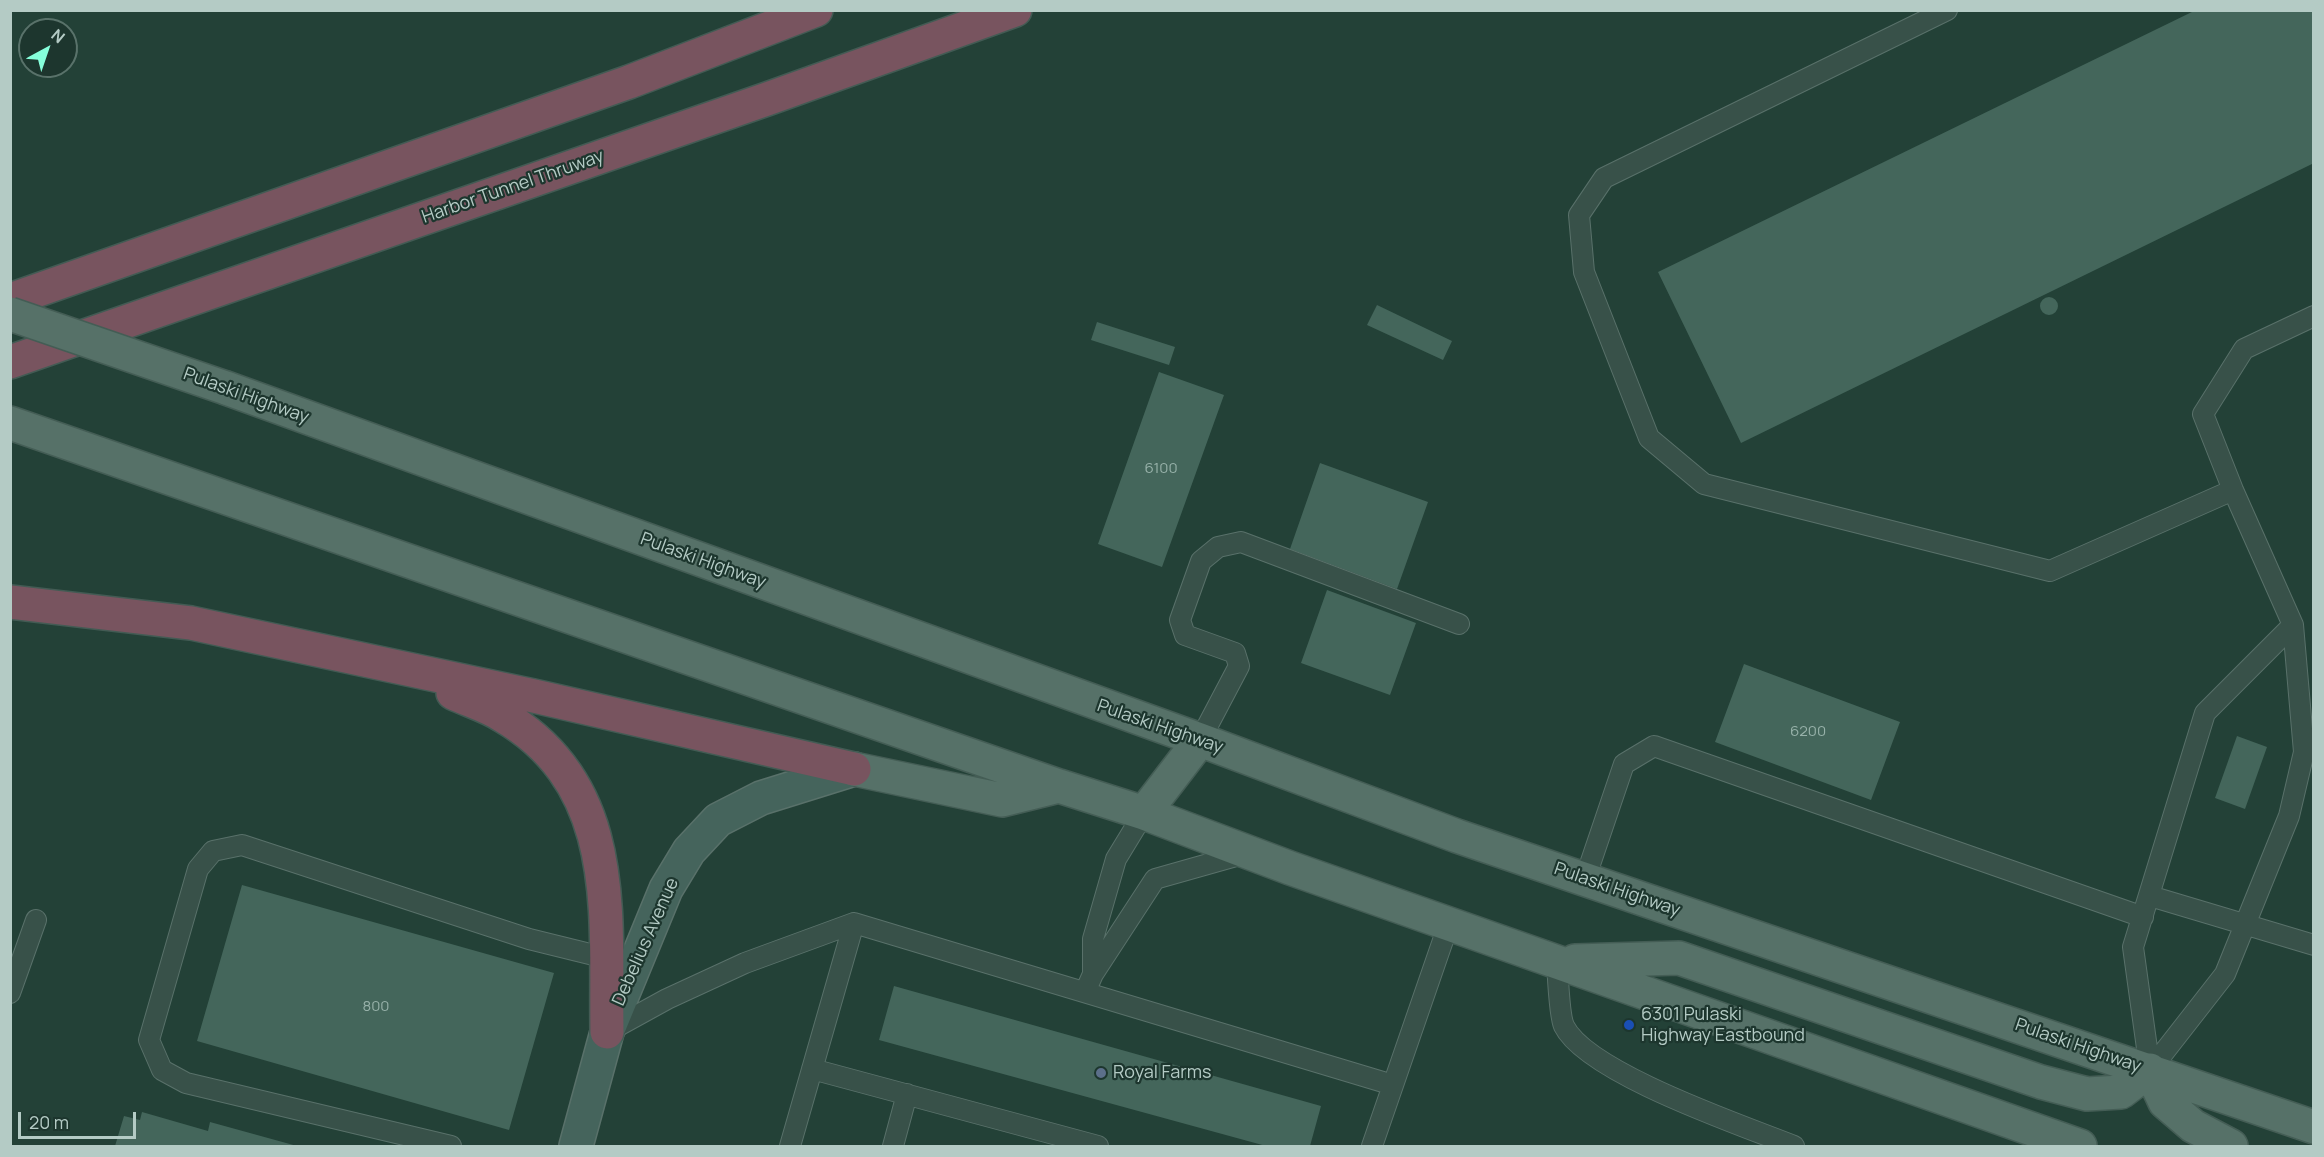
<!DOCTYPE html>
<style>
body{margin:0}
#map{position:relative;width:2324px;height:1157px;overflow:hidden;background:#234137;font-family:Manrope,sans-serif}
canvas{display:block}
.frame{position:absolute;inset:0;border:12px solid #b4cbc5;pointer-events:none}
.north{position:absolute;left:18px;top:18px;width:60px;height:60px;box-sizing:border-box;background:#1d362e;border:2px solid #59726a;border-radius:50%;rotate:40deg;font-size:16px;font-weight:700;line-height:24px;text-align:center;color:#b4cbc5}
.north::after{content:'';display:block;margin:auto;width:21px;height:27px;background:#86ffdb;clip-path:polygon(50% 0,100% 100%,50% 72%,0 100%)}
.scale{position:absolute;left:18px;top:1112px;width:118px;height:27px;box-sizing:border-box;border:3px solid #b4cbc5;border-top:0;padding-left:8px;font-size:18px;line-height:21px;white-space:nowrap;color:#b4cbc5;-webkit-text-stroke:4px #1d362e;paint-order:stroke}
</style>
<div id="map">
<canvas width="2324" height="1157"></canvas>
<div class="frame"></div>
<div class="north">N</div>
<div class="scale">20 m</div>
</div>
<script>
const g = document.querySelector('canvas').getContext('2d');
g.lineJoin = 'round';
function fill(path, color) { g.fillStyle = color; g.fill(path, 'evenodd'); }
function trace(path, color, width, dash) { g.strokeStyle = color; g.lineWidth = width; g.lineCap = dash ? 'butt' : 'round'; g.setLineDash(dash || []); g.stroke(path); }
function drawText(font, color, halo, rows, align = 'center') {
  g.font = font + ' Manrope,sans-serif'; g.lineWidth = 4.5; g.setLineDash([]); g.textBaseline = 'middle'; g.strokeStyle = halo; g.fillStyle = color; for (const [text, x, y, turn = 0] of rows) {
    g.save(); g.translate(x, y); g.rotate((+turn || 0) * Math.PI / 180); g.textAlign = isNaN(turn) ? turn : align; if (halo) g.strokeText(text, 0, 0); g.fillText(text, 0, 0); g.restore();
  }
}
const building = new Path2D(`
 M2196,10H2314V163L1741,443L1658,272Z
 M2040 306a9 9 0 1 1 18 0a9 9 0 1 1-18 0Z
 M1377,305L1452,341L1443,360L1367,325Z
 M1097,322L1175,347L1169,365L1091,340Z
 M1159,372L1224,395L1162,567L1098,544Z
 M1320,463L1428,502L1397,589L1290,549Z
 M1327,590L1416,623L1390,695L1301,663Z
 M1744,664L1900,722L1871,800L1715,742Z
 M2237,736L2267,747L2245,809L2215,798Z
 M242,885L554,973L509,1130L197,1041Z
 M894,986L1321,1106L1310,1146H1266L879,1040Z
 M142,1112L208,1131L210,1122L297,1146H115L124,1116L140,1120Z`);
const service = new Path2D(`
 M1947,10L1604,178L1579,215L1584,272L1649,438L1704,484L2050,571L2233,490
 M1200,740L1239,666L1235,653L1185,635L1180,620L1201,561L1218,547L1241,542L1459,624
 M1585,879L1624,764L1654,746L2143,917
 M2150,896L2314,945
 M1557,962C1558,976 1559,1015 1564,1026C1587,1073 1744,1126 1794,1146
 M1093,974V939L1116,859L1144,813
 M1085,992L1093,974L1155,879L1247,853
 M10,993L36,920
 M607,1032L667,999L745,963L854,923L1393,1085
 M812,1069L1098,1146
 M2150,1070L2225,974L2289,816L2304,752L2293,625L2233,490L2203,414L2244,349L2314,316
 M2150,1070L2133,947L2205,713L2293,625
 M451,1146L186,1083L162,1070L149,1040L198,869L213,851L242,845L529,939L606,958
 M790,1146L854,923
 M893,1146L907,1094
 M1372,1146L1449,923`);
const secondary = new Path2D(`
 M576,1146L607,1032L666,889L689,851L718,820L761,798L854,769`);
const primary = new Path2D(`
 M226,388L1200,740L1457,836L2314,1127
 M10,423L1059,786L1144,813L1290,868L2080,1146
 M854,769L1002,800L1059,786
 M1144,813L1200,740
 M1575,961L1679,958L2041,1082L2087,1094L2121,1092L2150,1070
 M2150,1070L2165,1102L2193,1126L2231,1146`);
const motorway = new Path2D(`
 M10,300L629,82L816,10
 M10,362L767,99L1015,10
 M10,602L191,623L534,696L854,769
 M453,693C470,701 488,706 503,716C622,786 605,914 607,1032`);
const primaryBridge = new Path2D(`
 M10,314L226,388`);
const markers = [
 [1629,1025,6,"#1a4fb4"],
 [1101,1073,6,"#5c6f8a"]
];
const numberNames = [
 ["6100",1161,469],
 ["6200",1808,732],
 ["800",376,1007]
];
const streetNames = [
 ["Harbor Tunnel Thruway",513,187,-19],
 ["Pulaski Highway",246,396,20],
 ["Pulaski Highway",703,561,20],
 ["Pulaski Highway",1160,727,19],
 ["Pulaski Highway",1617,890,19],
 ["Debelius Avenue",646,942,-66],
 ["Pulaski Highway",2078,1046,19]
];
const poiNames = [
 ["6301 Pulaski",1641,1015],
 ["Highway Eastbound",1641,1036],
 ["Royal Farms",1113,1073]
];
fill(building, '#44665b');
trace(service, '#59716a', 22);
trace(secondary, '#59716a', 36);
trace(primary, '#445d55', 36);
trace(motorway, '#435b54', 36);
trace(service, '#385149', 20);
trace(secondary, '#45645c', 33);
trace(primary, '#567168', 33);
trace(motorway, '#78545f', 33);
trace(primaryBridge, '#445d55', 36, []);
trace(primaryBridge, '#567168', 33);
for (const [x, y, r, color] of markers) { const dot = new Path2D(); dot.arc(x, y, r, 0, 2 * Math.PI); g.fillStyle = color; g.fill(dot); trace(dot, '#1d362e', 2); }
drawText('15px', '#98b2aa', null, numberNames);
drawText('18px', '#b4cbc5', '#1d362e', streetNames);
drawText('18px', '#b4cbc5', '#1d362e', poiNames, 'left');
</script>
